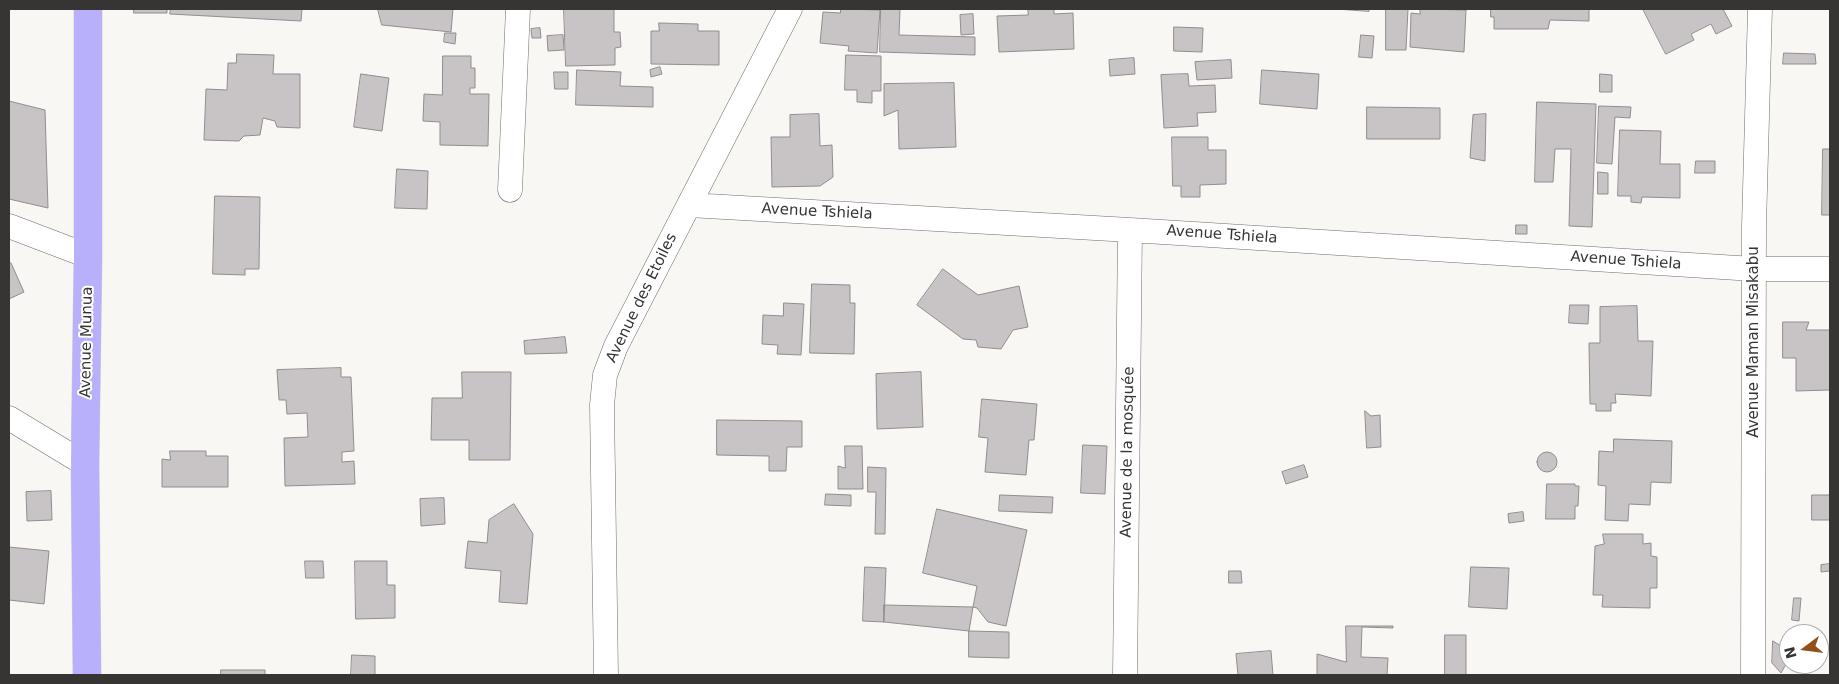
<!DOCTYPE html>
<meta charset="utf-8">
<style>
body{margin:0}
#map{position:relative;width:1839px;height:684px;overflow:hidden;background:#f9f7f3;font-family:"DejaVu Sans",sans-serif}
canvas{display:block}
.frame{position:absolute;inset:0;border:10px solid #363534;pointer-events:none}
.north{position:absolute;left:1779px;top:624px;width:50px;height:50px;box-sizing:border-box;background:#fff;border:1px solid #afaeae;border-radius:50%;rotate:255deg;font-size:14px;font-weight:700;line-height:20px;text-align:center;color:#363534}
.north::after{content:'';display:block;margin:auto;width:18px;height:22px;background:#91501d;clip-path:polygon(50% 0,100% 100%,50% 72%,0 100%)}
</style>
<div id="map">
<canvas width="1839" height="684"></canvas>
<div class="frame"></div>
<div class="north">N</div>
</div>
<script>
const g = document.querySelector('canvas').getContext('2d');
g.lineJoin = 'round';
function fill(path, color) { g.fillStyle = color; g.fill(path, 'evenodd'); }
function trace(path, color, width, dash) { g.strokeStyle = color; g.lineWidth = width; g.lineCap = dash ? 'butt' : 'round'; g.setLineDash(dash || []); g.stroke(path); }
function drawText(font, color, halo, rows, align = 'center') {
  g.font = font + ' "DejaVu Sans",sans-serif'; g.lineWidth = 4; g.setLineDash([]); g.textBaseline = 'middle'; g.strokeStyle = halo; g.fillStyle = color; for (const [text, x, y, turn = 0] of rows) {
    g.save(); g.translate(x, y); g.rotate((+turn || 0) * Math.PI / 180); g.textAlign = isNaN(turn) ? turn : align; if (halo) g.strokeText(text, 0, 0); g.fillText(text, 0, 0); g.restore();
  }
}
const building = new Path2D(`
 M134,9H167V13H134Z
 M171,9H302L301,21L170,14Z
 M378,9H453L451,32L382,25Z
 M564,9H614V32H620L621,47L615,48V65L566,66Z
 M841,9L880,10L877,53L848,51L849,46L820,43L823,12L840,13Z
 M881,9H900L899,35L975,37V55L880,52Z
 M1028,9H1054V14L1073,13L1074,49L999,52L997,16L1028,15Z
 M1337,9H1369V11Z
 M1386,9H1408L1406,50H1386Z
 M1420,9L1466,10L1464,52L1410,47L1411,13L1420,14Z
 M1491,9H1589V21L1550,20L1548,29H1494V17H1491Z
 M1643,9H1723L1732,26L1716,34L1711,24L1691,34L1694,40L1666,54Z
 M973,14L974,34L961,35L960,15Z
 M659,23L698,24V31H719V65L651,64V31H659Z
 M1174,27L1203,28L1202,52L1174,51Z
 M540,28L541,38H532L531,29Z
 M445,33H456L455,44L444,42Z
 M563,35L564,50L548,51L547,36Z
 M1361,35L1374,36L1372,58L1359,57Z
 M1784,53L1815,54L1816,64H1783Z
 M237,54L274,55L273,74H300V128L277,127L275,121L263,118L260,135L244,136L239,141L204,140L206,89L227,90L228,63H236Z
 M846,55L881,56V91H872V103L857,102V90H845Z
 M443,56H471V68H475V88H470V94H489L488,146L440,145V122L423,121L424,94L442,95Z
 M1134,58L1135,74L1110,76L1109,60Z
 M1231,60L1232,78L1197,80L1195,62Z
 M660,67L662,74L651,77L650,70Z
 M577,70L621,72L620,86L653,87V107L576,105Z
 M1262,70L1319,74L1317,109L1260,104Z
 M554,72H568V89H555Z
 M361,74L389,78L382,131L354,127Z
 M1188,74L1189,86L1215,85L1216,112L1197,113L1198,126L1164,128L1161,75Z
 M1600,74L1612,75V92H1600Z
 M954,83L956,147L899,149L898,110L884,116V84Z
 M9,101L45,110L48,208L9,199Z
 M1537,102L1596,104L1592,227L1569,226L1571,149H1555L1553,182H1535Z
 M1599,106L1631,107L1630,118L1615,117L1612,164L1597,163Z
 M1367,107L1440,108V139H1367Z
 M819,114L820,146L832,145L833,177L820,186L772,187L771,137H790V115Z
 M1486,114L1485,161L1470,158L1473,115Z
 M1620,130L1661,131L1660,164H1680V198L1642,197L1641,203L1631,202V196H1618Z
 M1172,137H1208V150H1226V184L1200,185V197H1181V186H1173Z
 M1823,149H1830V215H1822Z
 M1696,161H1715V173H1695Z
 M397,169L428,171L427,209L395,208Z
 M1598,172L1608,173V194H1598Z
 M215,196L260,197L259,269H245V275L213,274Z
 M1516,225H1527V234H1516Z
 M11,263L24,292L9,299V264Z
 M943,269L978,295L1019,286L1028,327L1013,330L1001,349L978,347L976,340L963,339L917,305Z
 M812,284L850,285V303H855L854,354L810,353Z
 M784,303L804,304L801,355L777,354L778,345L762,344L763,315L783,316Z
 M1570,305H1589L1588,324L1569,323Z
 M1637,306L1638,341H1653L1651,396L1615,394L1616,403H1611V411H1596V404H1590L1589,343H1600V307Z
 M1783,322H1809L1806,330H1830V390L1796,391V358H1783Z
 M565,337L567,353L525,354L524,341Z
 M341,368V377H351L354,451L342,452V462L354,461L355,484L285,486L284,438L308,437L307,413L287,414L286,400H279L277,370Z
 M462,372H511L510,460H469V440H431L432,398H462Z
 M921,372L923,427L877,429L876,374Z
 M982,399L1037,404L1034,440H1029L1026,475L985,472L988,438L979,437Z
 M1365,411L1371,416L1380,415L1381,447L1367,448Z
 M717,420L802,421V447H787L786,471H769V456L717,455Z
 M1614,439L1672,441L1671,483L1651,482L1650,505L1629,504L1628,521L1605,520L1606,486L1598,485L1599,451L1613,452Z
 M1083,445L1107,446L1105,494L1081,493Z
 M845,446H862L863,489H838V466L845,468Z
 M170,451H206V456H228V487H162V459L170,460Z
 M1537 462a10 10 0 1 1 20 0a10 10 0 1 1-20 0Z
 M1304,465L1308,477L1286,484L1282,472Z
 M868,467L886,468L885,534H875L876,492H868Z
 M1547,484H1575V486H1579L1578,506H1575V519H1546Z
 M51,491L52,520L27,521L26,492Z
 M826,494L851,495V506L825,505Z
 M1000,495L1053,497L1052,513L999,511Z
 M1812,495H1830V520H1812Z
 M444,498L445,524L421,526L420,499Z
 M514,504L533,534L527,604L499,602L501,571L465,568L468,541L487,543L489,520Z
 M937,509L1027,530L1006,626L988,622L977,608L973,607L977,586L923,573Z
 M1523,512L1524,521L1509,523L1508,514Z
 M1603,534H1643V544L1651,543V556L1657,557V588H1650V608L1602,607L1603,595H1593L1595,546L1604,544Z
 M9,547L49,551L44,604L9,600Z
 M305,561H323L324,578H306Z
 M355,561H387V585H395V618L356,619Z
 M1830,564V571L1821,572V565Z
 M865,567L886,568L884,622L863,621Z
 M1471,567L1509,568L1507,609L1469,607Z
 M1229,571H1241L1242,583H1229Z
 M1794,598H1801L1799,621L1792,620Z
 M884,605L973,607L969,631L884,622Z
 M1346,626H1393V628L1362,627L1361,657L1388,658L1387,675H1317V654L1346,662Z
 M969,631L1009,632V658L969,657Z
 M1445,635H1466V675H1445Z
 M1773,641L1789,651V659L1781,673L1772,663Z
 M1271,651L1273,675H1238L1236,654Z
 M352,655L375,656V675H351Z
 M221,670H265V675H221Z`);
const minor = new Path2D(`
 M510,190L518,9
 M689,205L1130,230L1754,269H1830
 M9,226L88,256
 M9,418L85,464
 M606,675L602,405L605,375L616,346L790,9
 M1125,675L1130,230
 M1753,675L1754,226L1760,9`);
const major = new Path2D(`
 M87,675L85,464L88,256V9`);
const streetNames = [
 ["Avenue Tshiela",817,212,3],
 ["Avenue Tshiela",1222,235,4],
 ["Avenue Tshiela",1626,261,4],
 ["Avenue des Etoiles",642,298,-64],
 ["Avenue Munua",87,342,-89],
 ["Avenue Maman Misakabu",1754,342,-90],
 ["Avenue de la mosquée",1128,452,-89]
];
fill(building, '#c8c3c5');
trace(building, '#918d8f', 1);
trace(minor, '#6f6d6a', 25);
trace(major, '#d3d3d2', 29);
trace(minor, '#fff', 24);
trace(major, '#b8b0fa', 28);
drawText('15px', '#363534', '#fff', streetNames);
</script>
